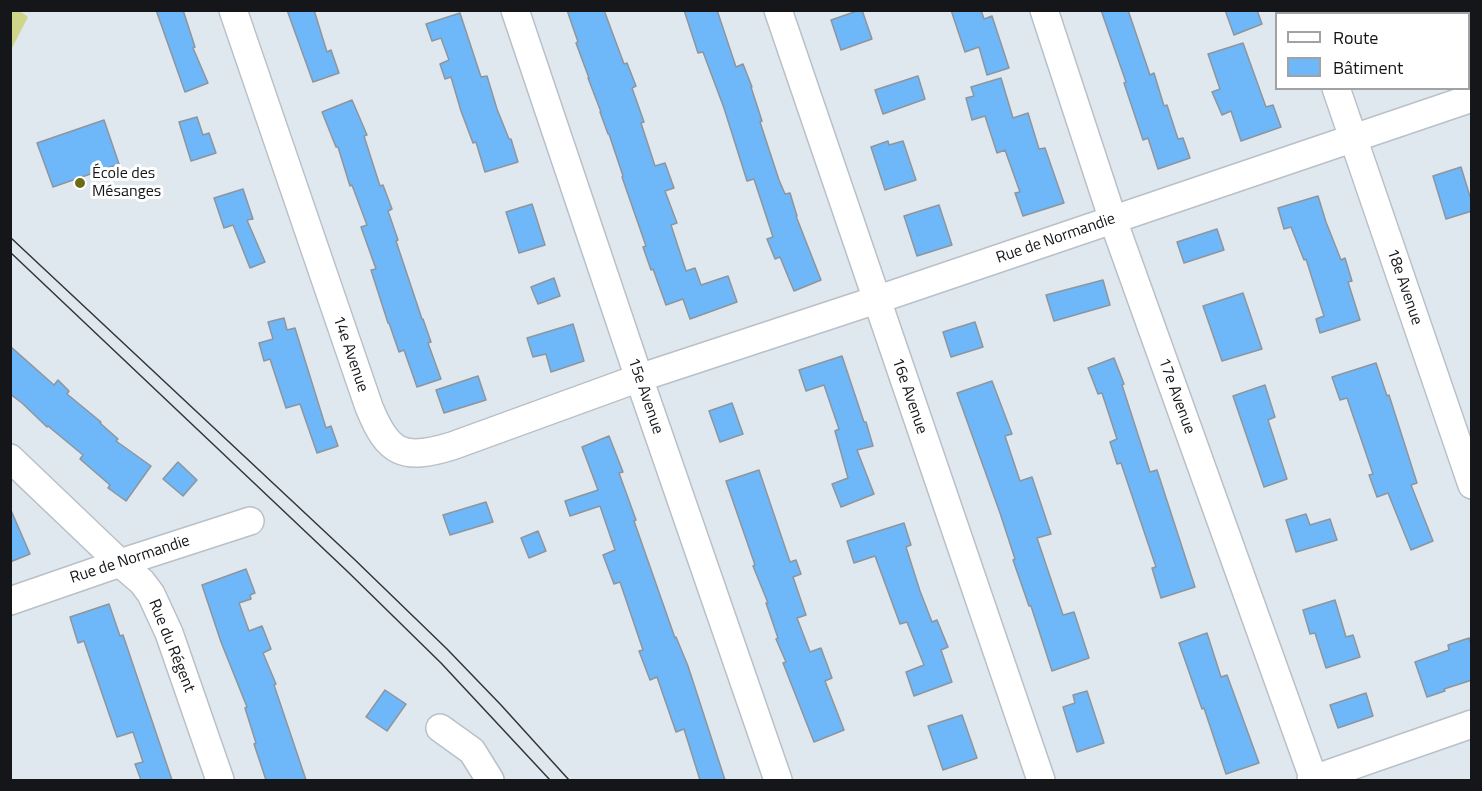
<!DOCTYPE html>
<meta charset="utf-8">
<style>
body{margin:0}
#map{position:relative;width:1482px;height:791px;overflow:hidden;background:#e0e8ef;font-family:"Titillium Web",sans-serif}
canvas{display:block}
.frame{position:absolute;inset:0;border:12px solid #141619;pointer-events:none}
.legend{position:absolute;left:1275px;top:12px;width:195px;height:78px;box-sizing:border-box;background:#fff;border:2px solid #a1a2a3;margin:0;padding:8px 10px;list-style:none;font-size:18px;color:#141619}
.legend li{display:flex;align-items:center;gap:12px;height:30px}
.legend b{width:30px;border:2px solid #a1a2a3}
</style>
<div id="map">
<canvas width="1482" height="791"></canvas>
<div class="frame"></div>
<ul class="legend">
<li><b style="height:8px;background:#fff"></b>Route</li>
<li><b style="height:16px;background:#6eb7f9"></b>Bâtiment</li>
</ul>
</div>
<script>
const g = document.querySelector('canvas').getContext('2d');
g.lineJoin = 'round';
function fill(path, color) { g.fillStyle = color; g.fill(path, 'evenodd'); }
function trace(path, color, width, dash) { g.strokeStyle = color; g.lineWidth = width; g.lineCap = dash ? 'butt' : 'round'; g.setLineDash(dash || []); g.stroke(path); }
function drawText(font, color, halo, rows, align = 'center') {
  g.font = font + ' "Titillium Web",sans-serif'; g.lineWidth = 6; g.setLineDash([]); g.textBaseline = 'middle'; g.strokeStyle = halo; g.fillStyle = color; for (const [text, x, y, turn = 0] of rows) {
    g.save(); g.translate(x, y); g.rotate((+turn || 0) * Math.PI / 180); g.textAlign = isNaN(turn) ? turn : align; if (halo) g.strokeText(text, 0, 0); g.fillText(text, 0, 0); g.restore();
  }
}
const green = new Path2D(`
 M11,10L20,11L28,17L11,50Z`);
const building = new Path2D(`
 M156,10H183L195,47L193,48L208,83L185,92Z
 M287,10H314L327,52L331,50L339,73L313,82Z
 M567,10H604L624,64L627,63L636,86L632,88L644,122L641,123L655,166L665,163L674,188L665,191L677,223L671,225L686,271L695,268L701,285L728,276L737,302L690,319L683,299L666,305L653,269L651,270L643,247L646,246L622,177L623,176L609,134H608L600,112H601L588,78H589L576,43L578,42Z
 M684,10H717L736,67L743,64L752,87H751L762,121L760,122L779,180L785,194L790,193L797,216H796L821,280L794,291L780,257L775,259L767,239L773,237L754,179L747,181L724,108L703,52L698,53Z
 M860,10H862L872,39L841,50L831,20Z
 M951,10H981L984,19L992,16L1009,68L987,75L979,47L965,52Z
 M1101,10H1128L1150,75L1154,73L1164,106L1167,105L1178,139L1183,138L1190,158L1158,169L1148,138L1143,140L1124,83L1126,82Z
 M1225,10H1257L1262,24L1234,35Z
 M460,13L481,77L487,76L497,109L509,139H511L518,162L485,172L476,142L473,143L461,111L451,77L445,79L440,64L449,60L441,38L432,41L426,24Z
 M1243,43L1266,107L1273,105L1281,127L1241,141L1231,111L1222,115L1212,92L1220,89L1208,54Z
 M918,76L925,99L883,114L875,90Z
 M1001,78L1013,118L1028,113L1039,149L1045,148L1064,203L1023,216L1015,193L1020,192L1005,150L997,153L985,116L972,120L966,98L974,96L971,87Z
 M352,100L367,135L364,136L380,186L383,185L392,209L388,211L398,240L396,241L422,319H423L431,342L428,343L441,379L417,387L404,350L399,352L389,323H388L371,270L376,269L361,227L367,225L352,185L350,186L338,147H336L322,112Z
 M197,117L203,135L209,133L216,153L191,161L179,122Z
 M104,120L119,164L53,187L37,143Z
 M888,141L889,145L903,141L916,180L885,190L871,147Z
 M1461,167L1472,203V211L1446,219L1433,176Z
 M243,189L253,219L247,220L265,262L250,268L233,225L224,228L214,198Z
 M1318,196L1326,222L1341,260L1345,258L1352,281L1348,282L1360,320L1320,333L1316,319L1324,316L1306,259L1304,260L1291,227L1284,229L1278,208Z
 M532,204L545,245L519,253L506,212Z
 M939,205L952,245L917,256L904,216Z
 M1217,229L1224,250L1184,263L1177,242Z
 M554,278L560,296L538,304L531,287Z
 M1103,280L1110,305L1054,321L1046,295Z
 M1243,293L1262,349L1222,361L1203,306Z
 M284,318L287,330L295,328L326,428L331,426L338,446L317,453L300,404L286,408L270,359L264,361L259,343L273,339L268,322Z
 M975,322L983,347L951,357L943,332Z
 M573,324L584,361L551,372L546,354L533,357L527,338Z
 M10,346L54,385L58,380L69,391L67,394L101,422L100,423L118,439L116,441L151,466L126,501L108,488L110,485L80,459L83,455L48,426L47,427L22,403L10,394Z
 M842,356L864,422H866L873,446L857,450L874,494L841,507L832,484L848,478L835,431L839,429L824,385L806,391L799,370Z
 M1114,358L1124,384L1122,385L1150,472L1157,470L1195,587L1161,598L1152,568L1156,567L1121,463L1117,464L1110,442L1117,439L1102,393L1098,394L1088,368Z
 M1376,363L1387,396L1389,395L1417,483L1411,485L1433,541L1411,550L1388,493L1377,497L1369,475L1373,474L1347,398L1340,400L1332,377Z
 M478,376L486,400L444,413L436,390Z
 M992,381L1012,434L1005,436L1020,481L1032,477L1051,534L1037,538L1063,615L1074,612L1089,658L1052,671L1031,606H1029L1013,560L1015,559L1000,513L957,393Z
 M1265,385L1275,417L1268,420L1287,479L1264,487L1233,396Z
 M732,403L743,434L720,442L709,411Z
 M609,436L623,472L619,473L636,520L634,521L675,638L676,637L688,666L725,780H700L684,729L676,732L657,677L650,680L639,651L643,650L620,582L614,584L603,555L615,550L600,506L570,516L565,501L598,490L582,447Z
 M178,462L197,480L183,496L163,479Z
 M759,470L790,562L796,560L801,574L793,577L806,615L797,618L810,652L821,648L832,678L825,681L844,730L814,742L783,663L786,662L776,639L778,638L766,603H768L753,566L755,565L726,481Z
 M486,502L493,522L450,535L443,515Z
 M10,508L30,554L10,562Z
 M1306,514L1310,525L1330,519L1337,540L1296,552L1286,520Z
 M904,523L911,545L906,547L920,591L932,622L937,620L948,647L941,650L952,682L914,696L906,672L924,665L907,622L900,624L875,556L854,563L847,541Z
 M538,531L546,551L529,558L521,538Z
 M246,569L255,593L250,595L251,599L239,603L249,631L262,626L271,649L263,653L276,684L274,685L306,780H266L254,744L256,743L245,708L247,707L221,642L202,585Z
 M1335,600L1346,637L1353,635L1360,657L1326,668L1315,633L1310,634L1303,610Z
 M109,604L120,636L123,635L172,780H141L135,764L143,762L133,732L117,737L84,641L78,643L70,617Z
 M1207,633L1221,677L1227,675L1259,763L1226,774L1204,708L1202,709L1179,643Z
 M1469,638L1472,647V680L1444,689L1445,691L1427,697L1415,662L1449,650L1448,645Z
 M385,690L406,704L387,731L366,717Z
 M1087,691L1104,743L1077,752L1063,707L1075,703L1073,695Z
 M1366,693L1373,716L1338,728L1330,705Z
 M962,715L977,758L943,770L928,726Z`);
const minor = new Path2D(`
 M233,10L369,407C388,454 403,461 452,446L639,378L876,300L1472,98
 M515,10L639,378L778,780
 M778,10L1041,780
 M1044,10L1113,220L1314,780
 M1308,10L1309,14
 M1336,88L1472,485
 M10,458L120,563L142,582L151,594L169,633L220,780
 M10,601L120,563L250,521
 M440,728L472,751L490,780
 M1311,780L1472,724`);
const tram = new Path2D(`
 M10,237L353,558L447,649L501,705L569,780
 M10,252L347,571L441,663L550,780`);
const markers = [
 [80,183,6,"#6a6d11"]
];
const poiNames = [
 ["École des",92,174],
 ["Mésanges",92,192]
];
const streetNames = [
 ["Rue de Normandie",1056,239,-19],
 ["18e Avenue",1404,287,71],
 ["14e Avenue",350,354,71],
 ["15e Avenue",645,396,71],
 ["16e Avenue",909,396,71],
 ["17e Avenue",1176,396,70],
 ["Rue de Normandie",130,560,-18],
 ["Rue du Régent",171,646,68]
];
fill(green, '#cfd589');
fill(building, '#6eb7f9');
trace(building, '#8e959c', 1.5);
trace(minor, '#b9c0c7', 30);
trace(minor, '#fff', 27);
trace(tram, '#323538', 1.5);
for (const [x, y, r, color] of markers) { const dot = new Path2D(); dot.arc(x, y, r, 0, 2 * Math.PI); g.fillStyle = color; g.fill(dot); trace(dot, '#fff', 2); }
drawText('16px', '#141619', '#fff', poiNames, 'left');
drawText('16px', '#141619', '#fff', streetNames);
</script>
